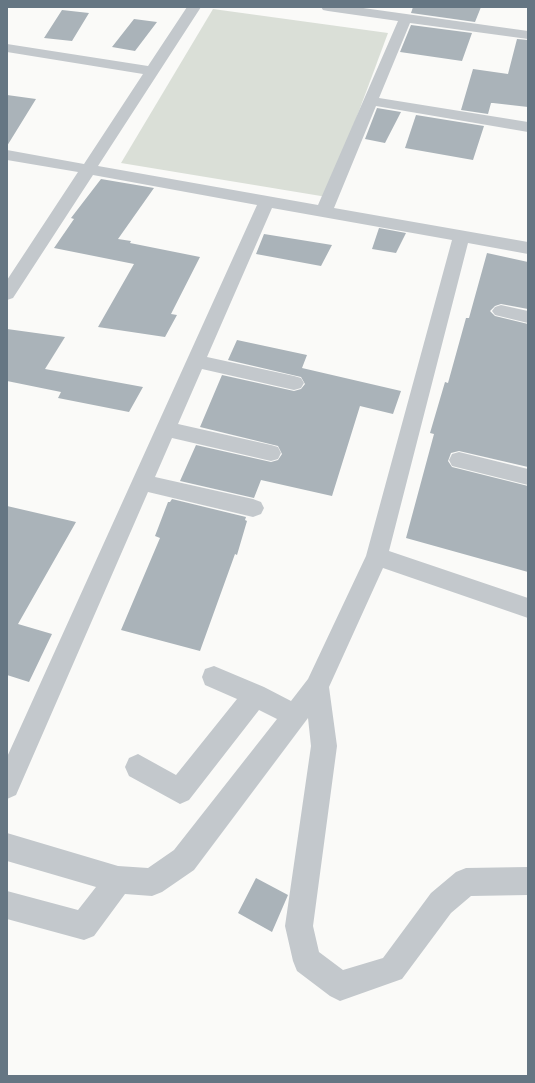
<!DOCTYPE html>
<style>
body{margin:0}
#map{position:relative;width:535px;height:1083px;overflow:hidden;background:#fafaf8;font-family:Rubik,sans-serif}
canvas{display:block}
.frame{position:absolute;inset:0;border:8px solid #657683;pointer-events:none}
</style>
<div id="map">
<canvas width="535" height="1083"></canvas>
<div class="frame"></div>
</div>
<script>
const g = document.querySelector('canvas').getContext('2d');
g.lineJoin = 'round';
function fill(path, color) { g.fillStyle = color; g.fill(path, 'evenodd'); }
const green = new Path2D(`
 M213,9L388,33L327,197L121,163Z`);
const building = new Path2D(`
 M413,7H481L475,22L411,13Z
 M62,10L89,13L72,41L44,38Z
 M134,19L157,22L135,51L112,47Z
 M411,25L472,33L462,61L400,52Z
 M517,39L528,40V107L493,103H491L488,114L461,110L473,69L508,74Z
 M7,95L36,99L7,146Z
 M377,108L401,112L385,143L365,139Z
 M416,115L484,126L473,160L405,148Z
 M101,179L154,188L118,239L131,241L130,243L200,257L171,314L177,315L165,337L98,327L134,264L54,248L74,219L71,218Z
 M379,228L406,233L396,253L372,249Z
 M264,234L332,245L321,266L256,254Z
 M487,253L528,262V309L501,304L495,306L490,311L495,316L528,324V467L459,451L451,453L448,461L452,467L528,486V572L406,538L434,434L430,433L445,382L448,383L466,318H469Z
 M7,329L65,337L45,369L143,387L129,412L58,398L61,392L7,381Z
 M237,340L307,355L302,368L401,391L393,414L360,406L332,496L261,480L254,498L180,481L196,445L271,462L278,460L282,454L278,446L200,427L222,375L294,391L301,389L305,384L301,377L228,360Z
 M172,499L246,517L245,520L247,521L237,555L235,554L200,651L121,630L160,538L155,536L168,502H170Z
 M7,506L76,522L18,624L52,634L29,682L7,675Z
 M256,878L288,895L272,932L238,913Z`);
const minor = new Path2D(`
 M187,7H201L98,166L318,205L398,21L328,11L323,10L321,7H356L528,31V39L410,23L379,98L528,122V132L376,106L334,208L528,242V254L468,243L389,551L528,598V618L383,568L329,687L337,746L313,926L319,952L343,970L383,958L431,893L456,872L466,868L528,867V895L471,896L451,913L402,979L340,1001L330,996L297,971L293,961L285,926L311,746L308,718L194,870L162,892L152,896L125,894L94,936L84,940L7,919V891L78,910L96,887L7,861V833L118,866L148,868L174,850L277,719L259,710L189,800L180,804L129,776L125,767L129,758L138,754L176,775L237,699L205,685L202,677L205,669L214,666L264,687L291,701L308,679L366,556L452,240L272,208L207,357L294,376L301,378L304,383L301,388L294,390L202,369L178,424L271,445L278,447L281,453L278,459L271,461L172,438L155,477L253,499L261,502L264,508L261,514L253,517L148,492L16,795L7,799V757L257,205L93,175L13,298L7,300V280L78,172L7,160V150L84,164L143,74L7,52V44L148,66Z
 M501,305L528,311V323L495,315L492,311L495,307Z
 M459,452L528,469V485L452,466L449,460L452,454Z`);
fill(green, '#dadfd7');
fill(building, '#aab3b9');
fill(minor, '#c3c8cc');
</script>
